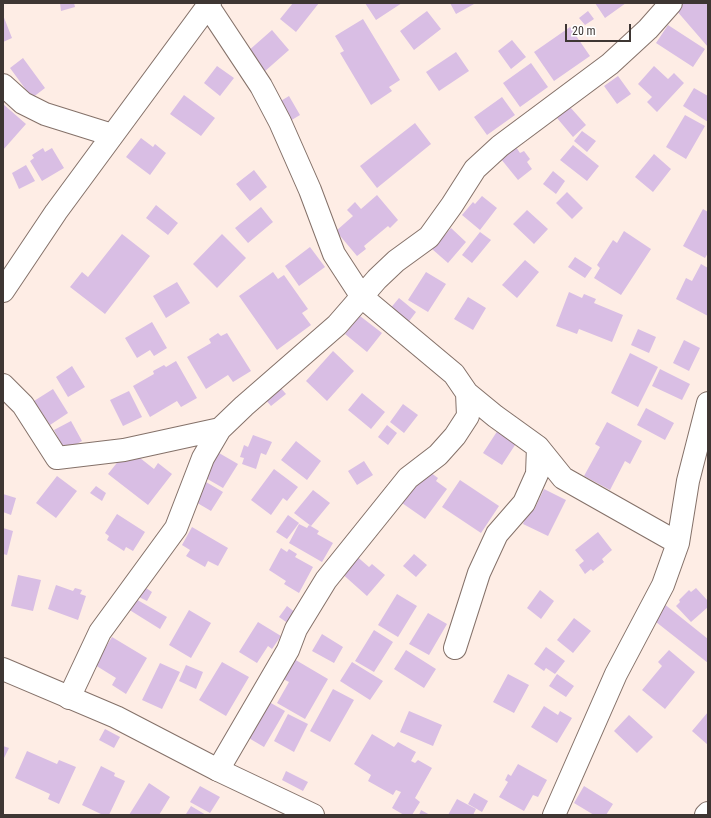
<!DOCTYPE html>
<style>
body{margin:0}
#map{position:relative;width:711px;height:818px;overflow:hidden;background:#feede5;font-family:"Roboto Condensed",sans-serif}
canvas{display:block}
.frame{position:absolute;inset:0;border:4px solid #3e3633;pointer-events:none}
.scale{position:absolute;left:565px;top:24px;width:66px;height:18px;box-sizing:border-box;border:2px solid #3e3633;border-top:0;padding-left:5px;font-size:12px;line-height:14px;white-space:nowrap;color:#3e3633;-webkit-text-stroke:3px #fff;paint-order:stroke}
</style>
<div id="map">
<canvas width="711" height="818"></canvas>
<div class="frame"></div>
<div class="scale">20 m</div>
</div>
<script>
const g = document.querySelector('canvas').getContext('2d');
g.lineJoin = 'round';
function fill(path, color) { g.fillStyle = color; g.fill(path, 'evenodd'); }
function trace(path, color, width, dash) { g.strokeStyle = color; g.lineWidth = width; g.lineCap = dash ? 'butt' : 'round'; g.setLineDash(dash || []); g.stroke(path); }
const building = new Path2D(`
 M60,3H74L75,7L61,11Z
 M293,3H319L296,32L280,19Z
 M365,3H402L376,20Z
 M450,3H473L474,4L456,14Z
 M595,3H626L605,18Z
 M684,3H706L708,5V47L676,10Z
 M427,11L441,29L414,50L400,31Z
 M588,11L594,19L585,25L579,18Z
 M3,15L12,38L3,42Z
 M363,19L400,80L389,87L392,91L371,105L340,53L344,51L335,36Z
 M668,25L705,49L693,67L656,43Z
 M570,27L590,56L554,81L534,52Z
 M272,30L289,50L264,72L247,52Z
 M512,40L526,57L511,69L498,51Z
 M456,52L469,71L439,91L426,72Z
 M23,58L45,88L32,98L10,68Z
 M531,63L548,87L520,107L503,83Z
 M217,66L234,78L220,96L204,83Z
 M654,66L668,79L674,73L684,83L657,112L647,102L652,97L638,84Z
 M618,76L631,94L617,104L604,86Z
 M694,88L708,96V122L683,106Z
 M184,95L215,118L201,136L170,114Z
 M289,96L300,115L285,124L274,105Z
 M502,97L515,115L487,135L474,117Z
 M3,104L26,124L3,150Z
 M570,107L586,125L573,137L557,118Z
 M685,115L705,126L686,159L666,147Z
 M415,123L431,144L377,188L360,166Z
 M582,131L596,141L587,152L574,141Z
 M141,138L153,147L155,144L166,153L150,175L126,157Z
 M573,145L599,166L587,181L560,160Z
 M516,147L520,153L524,151L530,159L527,162L532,169L518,180L501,159Z
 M43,148L45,152L52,148L64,168L42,181L30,161L34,158L32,155Z
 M654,154L671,169L653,192L635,177Z
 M26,165L35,181L19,189L12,173Z
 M254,170L267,187L250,201L236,184Z
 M553,171L565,181L556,194L543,184Z
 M567,192L583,208L572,219L556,203Z
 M377,195L398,220L390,228L388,226L364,246L366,249L357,256L336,231L353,216L347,210L355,202L361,209Z
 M482,196L497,208L480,230L462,215L473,202L475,204Z
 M156,205L178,223L168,235L146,218Z
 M261,207L273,222L248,243L235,228Z
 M703,209L708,212V253L705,258L683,246Z
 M527,210L548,229L534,244L513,224Z
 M451,228L466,242L448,263L432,249L443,233L445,235Z
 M624,231L651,249L621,295L594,278L600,268L597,265L613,240L617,243Z
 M480,232L491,240L472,263L462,255Z
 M122,234L150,256L105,314L70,287L82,272L88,277Z
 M222,234L246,258L217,288L193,264Z
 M310,247L325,267L299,286L285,266Z
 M575,257L592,268L585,278L568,267Z
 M525,260L539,272L517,298L502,285Z
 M701,264L708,268V316L676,299L686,278L692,281Z
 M273,272L278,279L284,275L308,309L302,313L311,325L277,350L239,296Z
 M426,272L446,284L428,312L408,300Z
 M177,282L190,303L166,318L153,296Z
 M569,292L582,298L584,294L596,299L594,303L623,315L612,342L579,329L577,334L556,326Z
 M468,297L486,308L473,330L454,319Z
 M399,298L416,312L407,324L389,310Z
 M360,316L382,333L367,352L345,334Z
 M152,322L167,348L154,356L150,350L137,358L125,338Z
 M638,329L656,337L649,353L631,345Z
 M218,333L221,336L227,333L251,371L233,382L228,375L206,389L187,357L211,343L209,339Z
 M684,340L700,348L689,371L673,363Z
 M333,351L354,371L327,401L306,381Z
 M630,353L658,367L638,407L611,393Z
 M176,361L197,398L181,407L177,401L150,417L133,386L154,374L153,371L164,365L166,367Z
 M72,366L85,387L68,397L56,377Z
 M660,369L690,384L682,400L652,386Z
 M279,386L286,394L271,406L265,399Z
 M53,389L68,413L50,425L34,401Z
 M129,391L142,417L123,426L110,400Z
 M362,393L385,412L371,429L348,410Z
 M403,404L418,415L404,433L390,422Z
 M646,408L674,423L665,440L637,425Z
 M71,421L82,441L65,451L54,430Z
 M607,422L642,441L630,464L625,461L610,490L584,476L600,447L595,444Z
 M387,425L397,433L388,445L378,437Z
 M498,430L517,442L502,465L483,453Z
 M253,435L272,442L266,455L261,453L256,469L242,464L244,458L240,457L244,445L248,447Z
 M296,441L321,461L307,480L281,460Z
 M219,453L238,464L223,488L204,477Z
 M124,454H135L154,469L158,463L172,474L148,505L108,474Z
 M364,461L373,475L357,485L348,471Z
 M274,469L298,487L287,501L283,498L271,515L251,500Z
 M427,470L438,478L436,481L447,489L425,519L402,503Z
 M57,476L77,491L56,518L36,503Z
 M460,480L499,506L481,533L442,507Z
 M206,482L223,492L211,511L194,501Z
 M96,486L106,493L102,501L90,493Z
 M544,489L566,500L548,536L523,524L530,508L534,510Z
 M313,490L330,503L311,526L294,513Z
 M3,494L16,498L11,515L3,512Z
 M117,514L145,532L133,551L126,547L124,551L107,540L109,536L105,533Z
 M288,515L299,523L287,539L276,532Z
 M299,524L307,528L309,525L319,531L317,534L333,543L322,562L289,543Z
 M192,527L228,548L218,566L208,561L205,567L186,556L190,550L182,545Z
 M3,528L13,531L7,555L3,554Z
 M598,532L612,550L602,559L604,562L593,571L591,569L585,574L579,565L584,561L575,550Z
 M281,548L287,552L289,549L297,554L295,557L313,567L299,593L284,584L286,581L269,570Z
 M354,554L369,567L372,564L385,575L367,596L339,571Z
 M414,554L427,565L416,577L403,566Z
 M18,575L41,580L33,611L11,606Z
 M56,585L73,591L75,588L82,590L80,594L86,596L78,620L48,609Z
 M143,586L152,592L147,601L137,596Z
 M696,588L708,601V607L691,622L676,606L680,602L679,600L689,590L691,592Z
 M540,590L554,601L541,619L527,608Z
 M397,594L417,606L398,637L378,625Z
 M134,598L167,617L160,629L128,609Z
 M663,603L708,639V663L651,618Z
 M287,606L296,613L289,624L279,617Z
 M189,610L211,623L191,658L169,645Z
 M428,613L447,624L429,655L409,644Z
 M574,618L591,631L573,653L557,640Z
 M258,622L281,636L272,649L268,646L257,663L239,652Z
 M374,630L393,642L374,672L355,661Z
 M322,634L343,647L334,663L312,651Z
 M112,637L147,658L126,694L112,685L116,678L95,665Z
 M546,647L565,661L555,674L546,668L544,671L534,664Z
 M406,650L436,669L424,688L394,669Z
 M669,650L695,672L665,709L642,690L662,666L658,662Z
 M294,659L328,679L305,719L277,703L289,682L283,679Z
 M222,662L249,677L226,716L199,700Z
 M352,662L383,681L370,700L340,681Z
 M160,663L180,672L162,709L142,700Z
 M186,665L203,672L196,689L179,681Z
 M508,674L529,685L514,713L493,702Z
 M557,674L574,686L566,697L549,686Z
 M333,689L354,700L330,742L310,731Z
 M262,698L285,711L264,747L247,737Z
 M544,706L558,715L560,711L572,718L557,743L531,727Z
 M409,711L442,725L433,746L400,732Z
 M708,712V745L692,731Z
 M288,714L308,724L294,752L274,741Z
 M629,715L653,737L637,753L614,731Z
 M105,729L120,737L114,748L99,740Z
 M372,734L394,747L398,742L416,752L411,761L415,763L418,760L432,768L415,798L420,802L412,815H404L392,808L401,792L396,790L393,795L368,781L371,775L354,764Z
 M3,746L9,748L3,760Z
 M27,751L57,764L59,760L76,767L59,804L48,799L50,794L15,778Z
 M518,764L547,780L538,797L533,795L524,811L499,797L508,782L505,780L508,774L511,776Z
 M101,766L115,773L114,776L125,781L109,815H103L82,805Z
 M286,771L308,782L303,791L282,780Z
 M149,783L170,797L159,815H129Z
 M200,786L220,797L210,813L190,802Z
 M584,786L613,804L606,815H594L574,803Z
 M474,793L488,801L482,812L468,804Z
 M457,799L476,809L473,815H448Z
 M191,806L206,815L186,814Z
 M421,810L430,815H419Z`);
const minor = new Path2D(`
 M208,6L261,86L280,122L310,190L334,254L362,297L454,374L467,393L468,416L455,436L438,455L408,478L326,580L296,629L288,650L218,770
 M3,85L23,103L45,114L112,135
 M3,291L56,212L210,3
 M3,385L23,405L57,458L124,450L220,429
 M467,393L495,416L538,447L563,478L678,543
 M455,648L479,573L497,534L524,503L537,474L538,447
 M69,698L100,632L176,528L203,458L220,429L244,406L337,325L377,279L396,261L429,237L452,205L475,169L500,146L610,64L648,29L671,3
 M554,815L616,674L663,585L678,543L688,481L708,403
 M706,815L708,813`);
const tertiary = new Path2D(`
 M3,669L116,717L218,770L313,815`);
fill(building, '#d9bee4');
trace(minor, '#847169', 24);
trace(tertiary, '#847169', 24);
trace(minor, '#fff', 22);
trace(tertiary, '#fff', 22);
</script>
